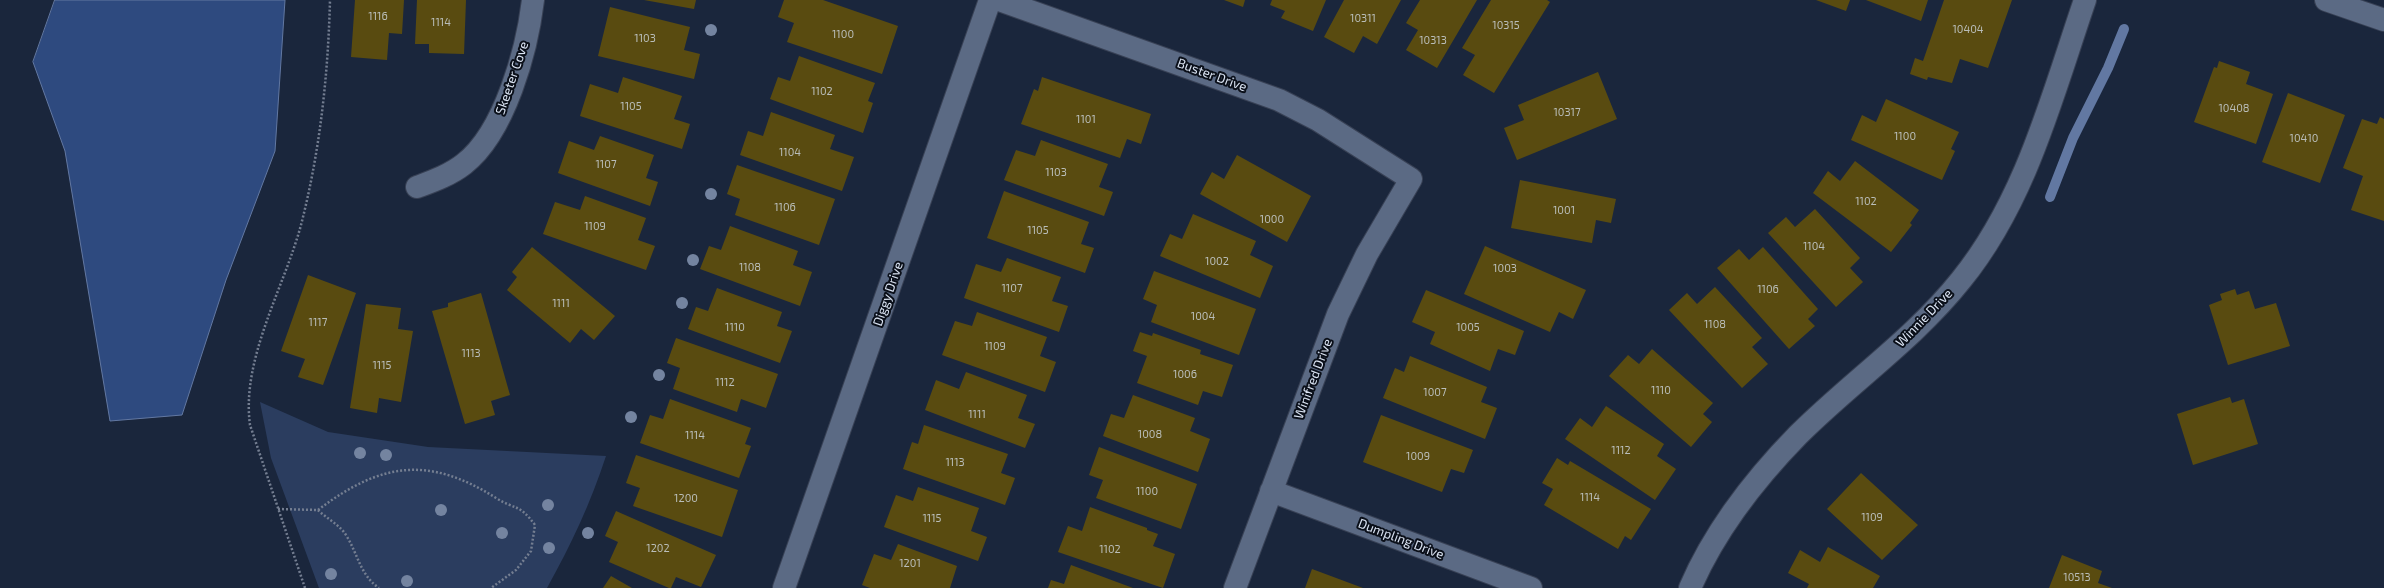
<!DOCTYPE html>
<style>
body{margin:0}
canvas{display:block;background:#1a263c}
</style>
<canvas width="2384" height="588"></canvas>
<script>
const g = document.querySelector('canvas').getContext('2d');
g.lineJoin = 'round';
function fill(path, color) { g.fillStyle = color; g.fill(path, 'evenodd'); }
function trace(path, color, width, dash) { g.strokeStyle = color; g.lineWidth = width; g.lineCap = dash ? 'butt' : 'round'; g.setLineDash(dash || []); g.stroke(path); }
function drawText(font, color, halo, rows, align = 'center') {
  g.font = font + ' "Exo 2",sans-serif'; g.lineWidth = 4; g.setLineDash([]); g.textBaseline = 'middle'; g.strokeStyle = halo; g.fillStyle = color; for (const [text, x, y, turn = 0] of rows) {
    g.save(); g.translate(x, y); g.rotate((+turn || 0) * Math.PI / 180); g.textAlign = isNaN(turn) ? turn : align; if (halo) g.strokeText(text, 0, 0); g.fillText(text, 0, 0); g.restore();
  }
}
const green = new Path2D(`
 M260,402L328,432L428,447L606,456C591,502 571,545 547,588H319L271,458Z`);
const water = new Path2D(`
 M55,0H285L275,151L226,280L182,415L110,421L65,151L33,62Z`);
const stream = new Path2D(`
 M2050,197L2073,138L2108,68L2124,29`);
const building = new Path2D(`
 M355,0H404L402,34L389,33L387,60L351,57Z
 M417,0H466L464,54L429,53V44H415Z
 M644,0H696L694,9Z
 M784,0H823L898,26L882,74L787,42L794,23L778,17Z
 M1224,0H1245L1243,7Z
 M1272,0H1326L1313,31L1281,18L1285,11L1270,5Z
 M1344,0H1401L1377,44L1363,36L1354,53L1324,37Z
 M1420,0H1477L1437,68L1406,50L1418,30L1406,23Z
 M1491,0H1547L1550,2L1494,93L1463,75L1475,55L1462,48Z
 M1816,0H1850L1846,11Z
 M1866,0H1928L1921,21Z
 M1944,0H2012L1988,68L1960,59L1952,83L1928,77L1927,80L1910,74L1915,58L1923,61Z
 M610,7L690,27L684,50L700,54L694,79L598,56Z
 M799,56L875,83L868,101L873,103L863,133L770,99L778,77L790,81Z
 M2219,61L2250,72L2246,84L2273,94L2256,144L2194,122L2214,67L2217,68Z
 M1598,72L1617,119L1517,160L1504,128L1524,120L1518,105Z
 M623,77L682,96L674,119L690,124L682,149L580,116L590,84L618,93Z
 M1042,77L1151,114L1141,144L1127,139L1120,158L1021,124L1034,89L1038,91Z
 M2288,93L2345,115L2320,183L2262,162Z
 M1886,99L1959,132L1951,149L1955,151L1942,180L1851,140L1862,115L1876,122Z
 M771,112L835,135L830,149L854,157L842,191L740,155L748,131L763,136Z
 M2380,117L2384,119V221L2351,210L2363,176L2343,168L2362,119L2377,124Z
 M600,136L654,155L646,178L658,182L650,206L558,173L569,141L594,150Z
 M1041,140L1108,164L1099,187L1113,192L1104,216L1004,180L1016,150L1035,156Z
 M1237,155L1311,196L1287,242L1200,194L1212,172L1224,179Z
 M1855,161L1919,210L1910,223L1912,225L1891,252L1813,193L1828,171L1840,181Z
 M737,165L835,199L819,245L735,215L740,199L727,194Z
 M1520,180L1616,199L1611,223L1596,220L1592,243L1511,228Z
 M1004,191L1089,222L1081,244L1094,248L1085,273L987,238Z
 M585,196L646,218L638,240L655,246L646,270L543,234L555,202L580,210Z
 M1815,209L1860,258L1850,268L1863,282L1836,307L1768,233L1786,217L1795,227Z
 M1193,214L1256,241L1250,255L1273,266L1260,298L1160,256L1170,234L1182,239Z
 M730,226L798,251L793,265L812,272L800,306L700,269L709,246L721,250Z
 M1485,246L1586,290L1573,319L1559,312L1550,332L1464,294Z
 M532,247L615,316L594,340L581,329L570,343L507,290L517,277L512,272Z
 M1763,247L1818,309L1808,319L1815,326L1789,349L1717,268L1739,249L1749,260Z
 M1007,258L1061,277L1052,301L1068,306L1059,332L964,298L976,264L1001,272Z
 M1154,271L1256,309L1239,355L1151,322L1157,305L1143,299Z
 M308,275L356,293L323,385L298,377L305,359L281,351Z
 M1715,287L1762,338L1752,347L1768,364L1742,388L1669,310L1687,293L1697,304Z
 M717,288L782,312L777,326L792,331L780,363L688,329L696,307L708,311Z
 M2235,289L2237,295L2249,291L2255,309L2276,303L2290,346L2228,365L2209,305L2222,300L2220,294Z
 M1426,290L1524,331L1515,355L1498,349L1490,371L1430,344L1435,332L1412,322Z
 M481,293L510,395L491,401L495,415L465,424L432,311L448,307V303Z
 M366,304L401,308L398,329L413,331L401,402L379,398L377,413L350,408Z
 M977,312L1047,337L1040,356L1056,362L1045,392L942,355L955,321L972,326Z
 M1140,332L1152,336L1153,333L1201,350L1200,354L1233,365L1222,397L1203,391L1198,405L1137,383L1147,356L1133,351Z
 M676,338L778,374L766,408L741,399L737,412L673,389L680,368L667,363Z
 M1652,349L1713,403L1703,414L1712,422L1691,447L1609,376L1628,355L1639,364Z
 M1410,356L1487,387L1481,402L1497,408L1485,439L1383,398L1395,368L1404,372Z
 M966,372L1027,395L1018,418L1035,424L1025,448L925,410L936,380L959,389Z
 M1133,395L1195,418L1190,431L1210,439L1198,472L1103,436L1111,414L1124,418Z
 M2230,397L2232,403L2244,399L2258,444L2193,465L2177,414Z
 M670,399L751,428L745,444L751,446L739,478L640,443L650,415L663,419Z
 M1606,406L1664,444L1657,456L1676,469L1655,500L1565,439L1580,418L1592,427Z
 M1381,415L1473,450L1464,473L1451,469L1442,492L1363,462Z
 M924,425L1008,454L1001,473L1015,478L1005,505L903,469L912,442L918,444Z
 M1099,447L1197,484L1181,529L1096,498L1103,480L1089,475Z
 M636,455L738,490L722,537L633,506L640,488L626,483Z
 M1557,458L1568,465L1570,461L1651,509L1631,540L1625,536L1618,549L1544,505L1553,489L1542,483Z
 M1861,473L1918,525L1882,560L1827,509Z
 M918,487L979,508L971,531L987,537L978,561L884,527L896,495L913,501Z
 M1090,507L1147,528V530L1158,534L1153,546L1175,554L1163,588L1058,552L1068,526L1082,531Z
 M616,511L716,555L701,587L676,577L671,588H669L609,562L618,542L605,536Z
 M898,544L957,566L950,588H870L862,585L874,554L891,560Z
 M1828,547L1880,576L1873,588H1807L1809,584L1788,573L1800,550L1820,562Z
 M2062,555L2102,571L2098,583L2112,588H2049Z
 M1071,565L1133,588H1048L1051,580L1064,584Z
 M1312,569L1363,588H1305Z
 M611,576L632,588H603Z`);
const path = new Path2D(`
 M278,509L318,510C327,519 339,524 346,535C358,554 360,575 379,588
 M318,510C380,463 428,455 496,498C515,510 519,503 535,525L531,551L516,570L491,588
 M305,588L250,425C241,359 284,288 301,225C320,151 328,76 330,0`);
const minor = new Path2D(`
 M999,0L1279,100L1318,120L1411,179L1367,254L1338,314L1235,588
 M2326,0L2384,20
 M417,187C433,181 450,175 464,164C505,132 527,50 533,0
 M1271,491L1531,588
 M784,588L990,0
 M1690,588C1715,530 1754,480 1798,435C1851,382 1914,339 1961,280C2026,200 2052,96 2085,0`);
const trees = [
 [711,30],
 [711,194],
 [693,260],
 [682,303],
 [659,375],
 [631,417],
 [360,453],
 [386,455],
 [548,505],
 [441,510],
 [502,533],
 [588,533],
 [549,548],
 [331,574],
 [407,581]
];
const numberNames = [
 ["1116",378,16],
 ["10311",1363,18],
 ["1114",441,22],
 ["10315",1506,25],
 ["10404",1968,29],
 ["1100",843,34],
 ["1103",645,38],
 ["10313",1433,40],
 ["1102",822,91],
 ["1105",631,106],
 ["10408",2234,108],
 ["10317",1567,112],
 ["1101",1086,119],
 ["1100",1905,136],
 ["10410",2304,138],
 ["1104",790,152],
 ["1107",606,164],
 ["1103",1056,172],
 ["1102",1866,201],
 ["1106",785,207],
 ["1001",1564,210],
 ["1000",1272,219],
 ["1109",595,226],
 ["1105",1038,230],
 ["1104",1814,246],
 ["1002",1217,261],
 ["1108",750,267],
 ["1003",1505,268],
 ["1107",1012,288],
 ["1106",1768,289],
 ["1111",561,303],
 ["1004",1203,316],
 ["1117",318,322],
 ["1108",1715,324],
 ["1110",735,327],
 ["1005",1468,327],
 ["1109",995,346],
 ["1113",471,353],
 ["1115",382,365],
 ["1006",1185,374],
 ["1112",725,382],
 ["1110",1661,390],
 ["1007",1435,392],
 ["1111",977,414],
 ["1008",1150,434],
 ["1114",695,435],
 ["1112",1621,450],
 ["1009",1418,456],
 ["1113",955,462],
 ["1100",1147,491],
 ["1114",1590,497],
 ["1200",686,498],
 ["1109",1872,517],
 ["1115",932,518],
 ["1202",658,548],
 ["1102",1110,549],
 ["1201",910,563],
 ["10513",2077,577]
];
const streetNames = [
 ["Buster Drive",1212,75,20],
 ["Skeeter Cove",512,78,-71],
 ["Diggy Drive",888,294,-71],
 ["Winnie Drive",1924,318,-46],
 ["Winifred Drive",1313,379,-69],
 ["Dumpling Drive",1401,539,21]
];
fill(green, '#2b3d5f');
fill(water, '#2e4a7f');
trace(water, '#6278a2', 1);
trace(stream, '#6278a2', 10);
fill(building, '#594b10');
trace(minor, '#384155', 24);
trace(path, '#747e91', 2.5, [2, 2]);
trace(minor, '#5b6a84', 22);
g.fillStyle = '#7484a0';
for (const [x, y] of trees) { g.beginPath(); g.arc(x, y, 6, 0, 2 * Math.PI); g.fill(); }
drawText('11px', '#babeba', null, numberNames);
drawText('13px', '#dbe4f3', '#0a0f19', streetNames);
</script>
